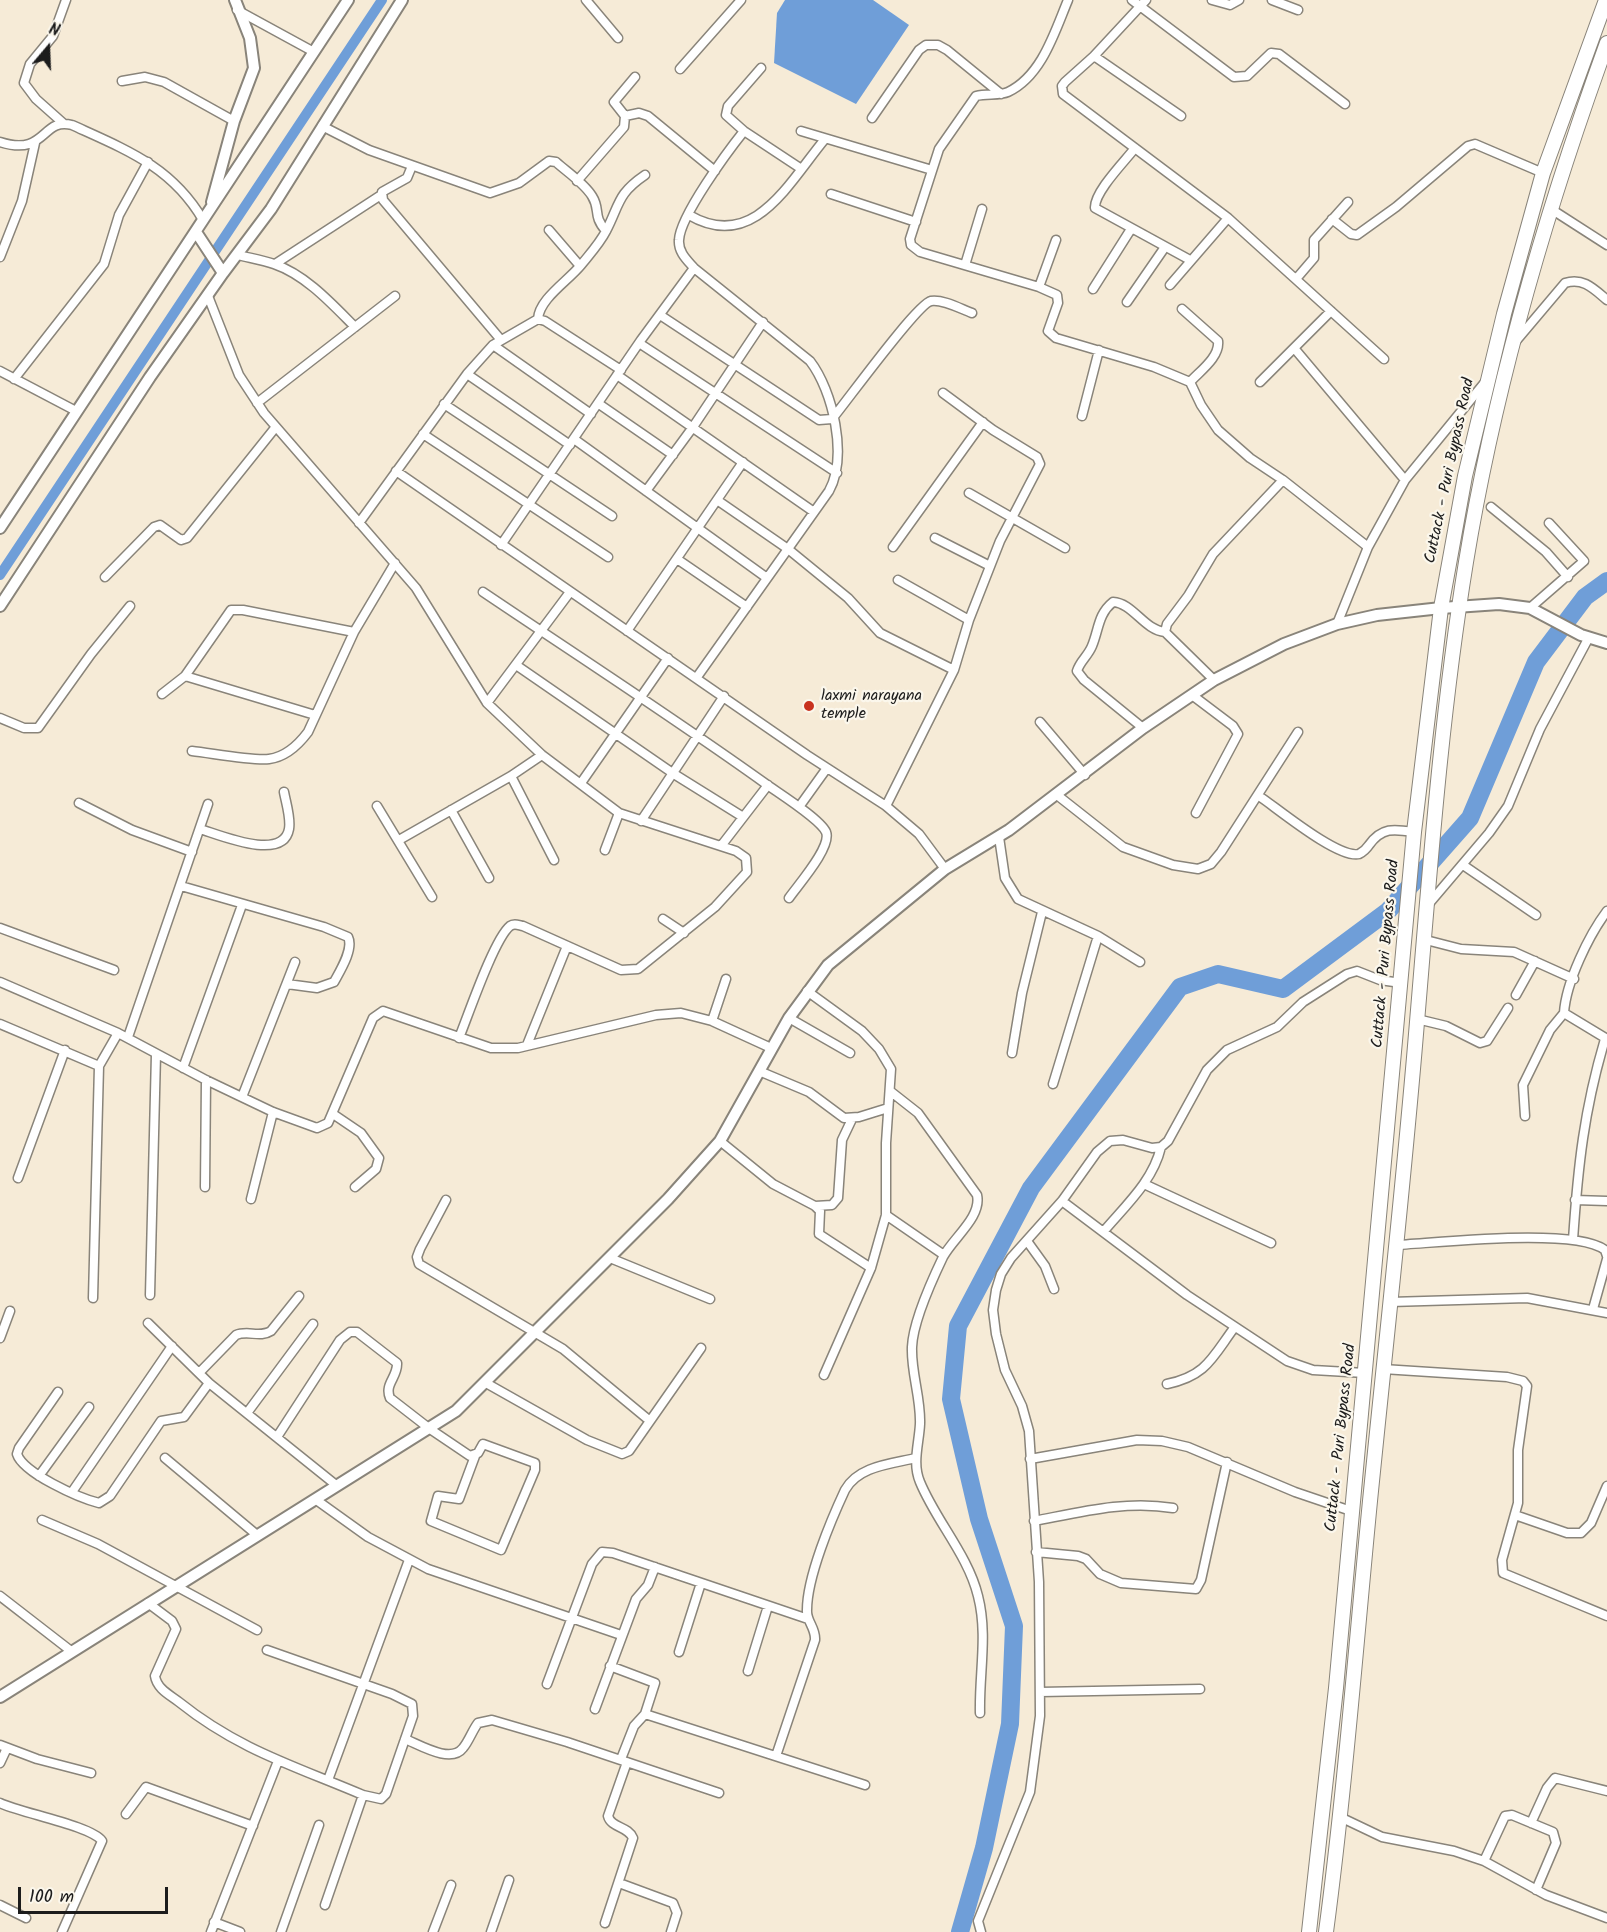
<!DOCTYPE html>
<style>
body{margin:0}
#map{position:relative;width:1607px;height:1932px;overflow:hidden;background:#f6ebd7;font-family:Kalam,sans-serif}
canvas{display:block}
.north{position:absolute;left:18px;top:18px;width:60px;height:60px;-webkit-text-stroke:4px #fbf7ec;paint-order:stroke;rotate:19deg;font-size:16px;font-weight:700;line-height:24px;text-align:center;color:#1c1c1c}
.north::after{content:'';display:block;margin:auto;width:21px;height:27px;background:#1c1c1c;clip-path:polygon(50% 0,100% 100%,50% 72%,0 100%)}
.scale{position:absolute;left:18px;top:1887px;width:150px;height:27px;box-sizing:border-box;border:3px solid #1c1c1c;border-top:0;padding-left:8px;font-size:18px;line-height:21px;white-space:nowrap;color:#1c1c1c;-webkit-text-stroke:4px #fbf7ec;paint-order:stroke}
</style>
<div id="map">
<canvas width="1607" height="1932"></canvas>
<div class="north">N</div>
<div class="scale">100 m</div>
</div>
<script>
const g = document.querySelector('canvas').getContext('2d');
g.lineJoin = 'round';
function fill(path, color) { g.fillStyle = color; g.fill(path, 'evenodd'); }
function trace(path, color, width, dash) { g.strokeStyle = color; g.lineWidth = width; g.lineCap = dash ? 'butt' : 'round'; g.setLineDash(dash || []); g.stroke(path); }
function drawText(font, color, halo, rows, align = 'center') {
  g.font = font + ' Kalam,sans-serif'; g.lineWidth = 4.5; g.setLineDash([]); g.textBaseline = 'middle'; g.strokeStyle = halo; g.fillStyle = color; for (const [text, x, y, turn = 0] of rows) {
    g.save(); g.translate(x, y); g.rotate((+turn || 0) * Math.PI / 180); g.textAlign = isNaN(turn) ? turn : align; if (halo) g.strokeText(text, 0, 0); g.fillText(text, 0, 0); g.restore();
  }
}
const water = new Path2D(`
 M785,0H873L909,25L856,104L774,63L777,13Z`);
const canal = new Path2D(`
 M0,575L382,0`);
const river = new Path2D(`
 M960,1932L984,1848L1010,1724L1014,1626L979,1519L951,1399L958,1326L1031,1188L1180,987L1218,974L1283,989L1388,911L1470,818L1536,662L1585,597L1607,581`);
const minor = new Path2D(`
 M586,0L618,38
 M1068,0C1055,31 1042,76 1008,92C999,96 987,93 976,96L939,149L910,239L911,245L920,252L1039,287L1057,295L1058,303L1048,331L1056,338L1154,367L1190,382L1201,405L1218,430L1250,458L1283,480L1368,547
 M1132,0L1234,77L1247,76L1271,53L1279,54L1345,104
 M1146,0L1094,56L1065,82L1062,86L1063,94L1228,218L1384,359
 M1212,0L1230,5L1239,0
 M1272,0L1298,10
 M237,10L314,52
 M1094,56L1181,116
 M761,68L728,106L726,115L744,131L800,168
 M680,69L741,0
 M122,81L145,77L164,82L234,121
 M625,116L639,113L648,116L715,171
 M872,118L919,50L926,45H938L947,50L1001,94
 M63,123L36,99L24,83L30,64L53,36L66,0
 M322,126L369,150L490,193L519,183L549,161L556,162C567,172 584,183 592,196C601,210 592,215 606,231
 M801,131L932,170
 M0,142C47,157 41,117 72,125C127,150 172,167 203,220
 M1135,148C1125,161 1094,192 1095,208L1190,260
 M412,166L407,178L382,192L383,200L501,340
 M577,181L624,127L625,116L614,102L635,77
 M831,194L916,222
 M1551,209L1607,245
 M689,215C754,253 789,182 825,139
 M1332,219L1351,234L1357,235L1396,207L1468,146L1475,144L1543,173
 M549,230L580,266
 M238,255C250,258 263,260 274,264C306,275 332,304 355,327
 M0,257L22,201L35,143
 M275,264L381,195
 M965,265L982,209
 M1296,279L1314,258V240L1348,202
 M1170,285L1228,218
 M1039,287L1056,240
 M1093,289L1131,229
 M208,296L239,375L264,413L416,588L487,703L542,755L619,813L736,851L746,858L747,872L715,907L638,969L621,970L523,926C518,925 514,923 510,926C494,939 468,1016 459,1038
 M1127,302L1165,247
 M1182,309L1218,341C1220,357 1200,371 1190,382
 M660,315L819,420L832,419C847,401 917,304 931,301C943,299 961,309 972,313
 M538,319C539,299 568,281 581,265C589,255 600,243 606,231C620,204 617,194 645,175
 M1516,341L1565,283C1583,277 1594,289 1607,300
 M639,343L837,473
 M493,345L591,414
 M1294,348L1405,480
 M0,371L76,411
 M467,374L570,445
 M617,375L814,512
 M14,379L104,264L119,215L148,162
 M1260,382L1331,311
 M257,403L395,296
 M444,404L612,516
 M599,404L673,455
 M1082,416L1099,350
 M423,434L608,557
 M574,439L767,578
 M396,471L807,755L886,806L919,834L945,869
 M646,491L693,427L763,322
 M969,493L1065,548
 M717,500L788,549L848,598L880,633L954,670
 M1491,507L1546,552L1568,577
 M359,523L467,374L493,345L538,319L545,321L621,370
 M935,538L990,566
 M501,545L641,340L694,268
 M893,547L983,422
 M677,559L747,607
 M105,577L154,527L160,525L181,540L187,538L275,428
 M898,580L969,620
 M483,592C578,656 674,718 766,784C780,794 820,819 826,832C832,847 798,885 789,898
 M1530,608L1584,561L1549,523
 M1337,624L1368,547L1405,480L1486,381
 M627,631L743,462
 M516,665L674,774L743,817
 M185,676L315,715
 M697,677L829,491C848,456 833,391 810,361L694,268C687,260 678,252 679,240C680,216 728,151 744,131
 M1214,680L1165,632L1167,624L1188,596L1213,554L1283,480
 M162,694L185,676L231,610H243L354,632
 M1192,695L1233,726L1238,734L1196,813
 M487,703L570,592
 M0,718L24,728H38L91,654L130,606
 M1040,722L1085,775
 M1143,728L1084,680L1077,671C1080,661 1088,656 1092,646C1099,629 1098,614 1113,602C1133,603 1144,630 1165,632
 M192,751C211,753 252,761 269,759C285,757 299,744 308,732L354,632L395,563
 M511,776L554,860
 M581,783L668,658
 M1057,795L1123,847L1173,865L1198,869L1211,864L1221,852L1298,732
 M1259,796C1277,808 1338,859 1359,854C1363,852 1367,848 1369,845C1382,827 1394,829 1414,832
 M79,803L132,830L192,852
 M377,806L432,897
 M886,806L954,670L969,620L1000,541L1040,464L1037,457L993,430L943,393
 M799,807L827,768
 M451,810L489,878
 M641,821L724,696
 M200,829C220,835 283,862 289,829C291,818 286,803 284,792
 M999,837L1005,878L1018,899L1098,936L1140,962
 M399,840L511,776L542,755
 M721,846L768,785
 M605,850L619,813
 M1463,865L1536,915
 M181,886L324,927L348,937C354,949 340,971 334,982L317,988L287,984
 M1427,906L1489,833L1508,806L1540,729L1588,639
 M1607,911C1589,935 1566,982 1564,1013L1607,1039
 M663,919L684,933
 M0,928L114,970
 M1422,939L1461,949L1514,952L1574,979
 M0,982L118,1033L206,1080L273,1112L317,1128L328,1123L373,1018L383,1011L491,1048H518L656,1015L681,1013L712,1021L771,1048
 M807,991L862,1031L879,1049L891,1069L886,1143V1215L871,1268L824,1375
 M1516,995L1535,961
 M789,1018L850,1053
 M1417,1019L1446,1026L1480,1043L1487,1041L1508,1008
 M712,1021L726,979
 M0,1024L99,1066
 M128,1037L208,804
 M527,1045L567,946
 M1012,1053L1022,993L1042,912
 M183,1068L242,905
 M759,1071L809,1092L844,1118L859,1117L888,1108
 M1053,1084L1098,936
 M890,1091L918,1113L977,1195C982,1217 953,1238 943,1257C932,1280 913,1321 912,1347C911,1373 921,1398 920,1424C919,1444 912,1463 920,1482C936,1521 968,1555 978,1596C988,1635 979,1673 980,1713
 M242,1097L295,962
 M333,1114L361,1133L379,1158L376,1169L355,1187
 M1525,1116L1523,1085L1550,1030L1564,1013
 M720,1141L773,1184L815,1206L820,1211L819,1234L871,1268
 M18,1178L65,1050
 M1144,1184L1271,1243
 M205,1187L206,1080
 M251,1199L273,1112
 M446,1200L420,1249L417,1257L419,1264L563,1349L650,1421
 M1575,1200L1607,1201
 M1062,1201L1187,1295L1287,1361L1313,1370L1365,1373
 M815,1206L832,1205L838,1198L842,1140L852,1119
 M886,1215L944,1255
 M1104,1231C1126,1205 1153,1181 1161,1147
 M1573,1240C1578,1166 1584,1110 1605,1039
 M1027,1241L1045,1266L1054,1289
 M1395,1245C1437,1243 1575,1227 1605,1250L1607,1256
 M610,1258L710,1299
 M150,1295L156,1054
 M93,1298L99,1066L118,1033
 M1390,1302L1527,1298L1607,1313
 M1593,1309L1607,1259
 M148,1323L209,1383L336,1485
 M0,1338L10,1311
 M1383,1369L1507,1377L1523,1381L1527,1386L1518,1450V1503L1502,1560L1503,1573L1607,1616
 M199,1373L236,1335C248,1330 260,1338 271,1331L299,1296
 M486,1383L587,1440L622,1454L629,1451L701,1348
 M1167,1384C1206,1376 1212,1358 1234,1328
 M58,1392L19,1448L17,1454C23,1473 79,1498 99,1503L110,1496L161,1421L184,1417L209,1383
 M247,1413L313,1324
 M277,1437L340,1340L350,1332H357L397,1363C398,1377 384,1384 390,1398L430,1429L470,1456L478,1453L483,1444L535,1463V1470L501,1550L431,1521L438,1496L459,1499L475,1456
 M165,1458L257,1535
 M1030,1459L1137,1440L1162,1441L1188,1447L1295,1492L1351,1511
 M39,1476L89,1407
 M72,1492L172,1346
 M315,1499L368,1537L428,1569L621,1635
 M1515,1515L1567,1533H1581L1591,1523L1607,1486
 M42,1520L98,1544L257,1630
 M1034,1521C1081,1512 1126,1500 1173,1508
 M1036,1552L1078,1556L1086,1559L1100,1574L1121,1583L1196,1589L1201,1580L1227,1462
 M0,1596L71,1651
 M148,1603L172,1621L176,1629L155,1676C157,1689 170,1695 179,1702C239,1750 295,1766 363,1795L381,1799L386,1794L413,1716L412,1704L392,1694L267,1650
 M679,1652L701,1583
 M610,1666L655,1683L645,1714
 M748,1671L768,1606
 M547,1684L592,1564L602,1552L613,1553L808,1619
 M1040,1692L1200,1689
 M595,1709L636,1599L648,1585L655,1567
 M405,1739C420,1745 451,1764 463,1748C469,1741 472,1731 478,1723L492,1720L567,1742L719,1793
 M0,1745L37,1759L91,1773
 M776,1756L815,1640C816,1628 806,1621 807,1610C807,1577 831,1520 845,1490C858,1466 891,1464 916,1458
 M621,1759L634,1726L645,1714L865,1785
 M0,1763L7,1748
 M328,1780L409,1560
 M0,1803C21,1813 92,1826 102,1841L62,1932
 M126,1814L146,1787L253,1826
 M1340,1817L1382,1837L1454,1851L1484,1861L1546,1895L1607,1918
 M1531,1823L1547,1788L1555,1778L1607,1791
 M1484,1861L1505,1816L1512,1815L1553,1832L1556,1843L1536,1890
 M619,1883L673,1903L677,1913L671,1932
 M0,1905L26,1918
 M325,1905L363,1795
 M214,1922L240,1932
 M605,1923L633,1838C628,1826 611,1828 608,1816L627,1762
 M211,1932L278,1761
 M281,1932L319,1825
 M433,1932L451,1885
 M491,1932L509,1880
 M981,1932L978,1921L1030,1792L1040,1716L1039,1582L1029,1431L1022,1406L1005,1370L996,1334L993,1310L996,1290L1001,1274L1011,1258L1062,1201L1097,1152L1110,1141L1123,1140L1152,1148L1161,1147L1168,1141L1207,1070L1227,1050L1277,1027L1303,1002L1347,974L1357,971L1380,980L1401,983`);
const tertiary = new Path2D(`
 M212,202L234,121L254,68L250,38L235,0
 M196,232L223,273
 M0,528L348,0
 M0,606L150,377L223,273L271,209L402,0
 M0,1697L456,1411L668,1199L720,1141L789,1018L828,965L945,869L1009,830L1143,728L1214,680L1284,644L1337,624L1377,615L1441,608L1499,604L1530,608L1581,635L1607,643`);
const trunk = new Path2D(`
 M1309,1932L1336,1688L1414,832L1441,608L1465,476L1504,314L1543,173L1606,0
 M1326,1932C1345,1789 1356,1645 1370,1501C1386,1341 1404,1182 1417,1022C1430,868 1441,715 1466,562C1495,385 1546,211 1607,43`);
const markers = [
 [809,706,6,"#c8321e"]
];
const streetNames = [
 ["Cuttack - Puri Bypass Road",1451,471,-78],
 ["Cuttack - Puri Bypass Road",1387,954,-85],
 ["Cuttack - Puri Bypass Road",1342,1438,-84]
];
const poiNames = [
 ["laxmi narayana",821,697],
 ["temple",821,715]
];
fill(water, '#6f9ed8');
trace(canal, '#6f9ed8', 10);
trace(river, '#6f9ed8', 18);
trace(minor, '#89847a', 11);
trace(tertiary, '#89847a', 14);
trace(trunk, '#89847a', 16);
trace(minor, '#fff', 8);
trace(tertiary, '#fff', 10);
trace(trunk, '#fff', 14);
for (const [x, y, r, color] of markers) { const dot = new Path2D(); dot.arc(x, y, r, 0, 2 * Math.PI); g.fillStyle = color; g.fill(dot); trace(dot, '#fbf7ec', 2); }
drawText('16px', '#1c1c1c', '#fbf7ec', streetNames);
drawText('16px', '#1c1c1c', '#fbf7ec', poiNames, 'left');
</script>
